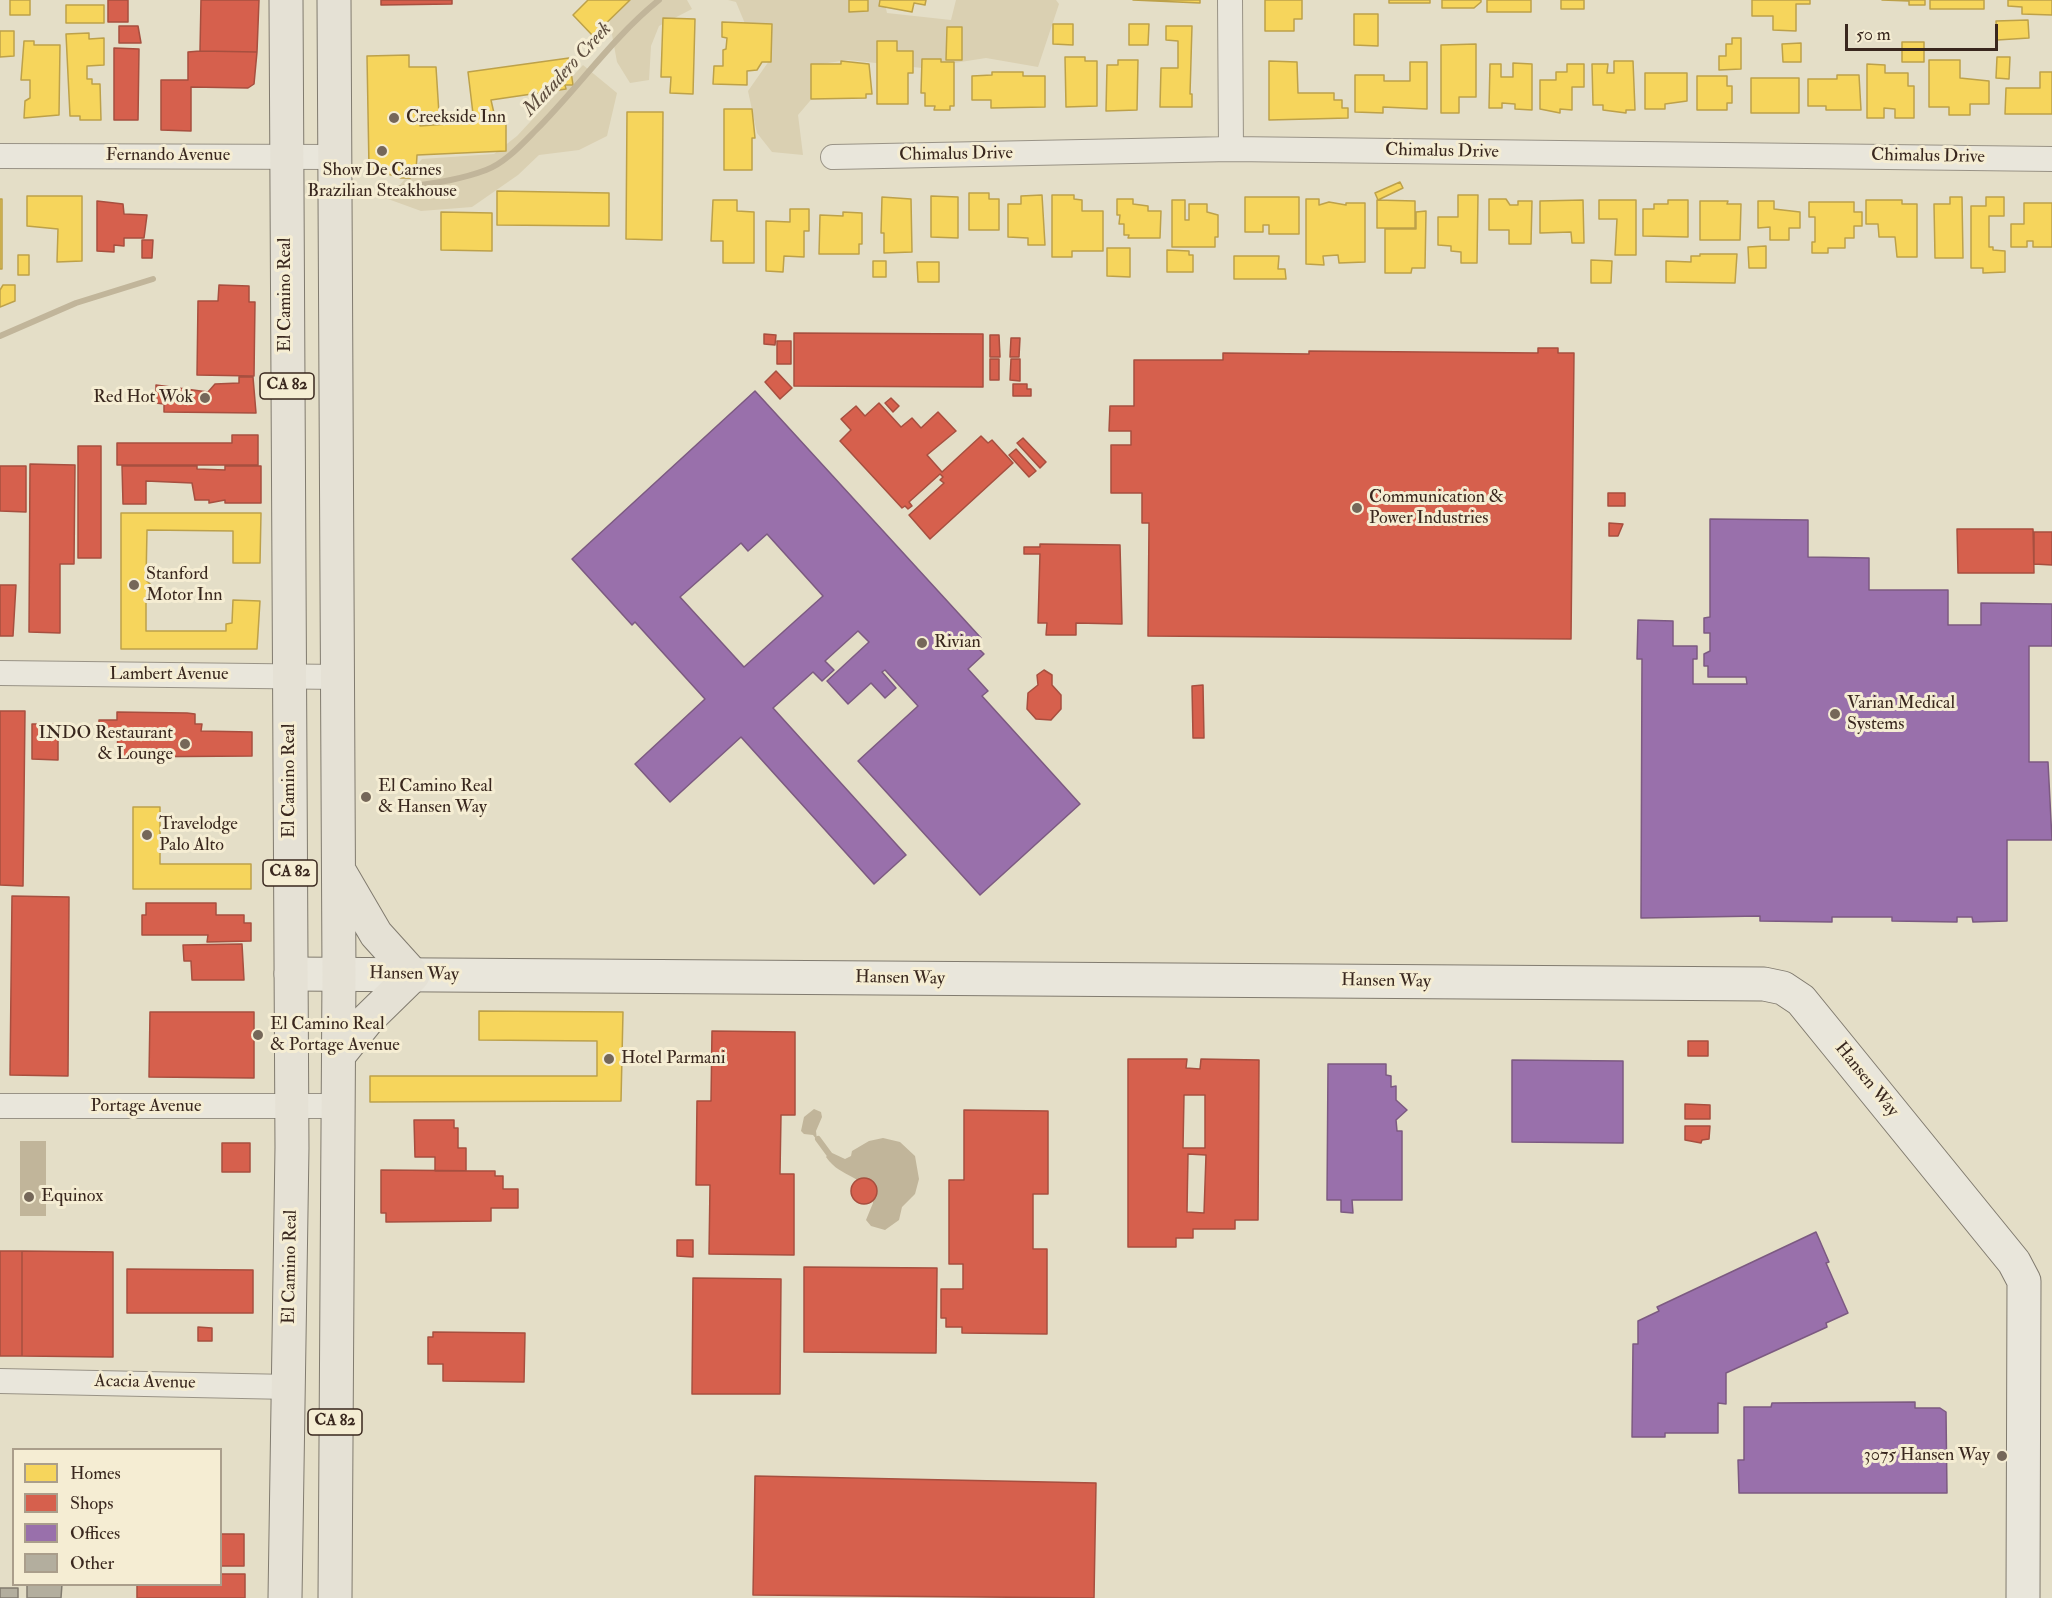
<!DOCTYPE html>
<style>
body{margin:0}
#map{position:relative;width:2052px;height:1598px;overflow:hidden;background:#e4dec7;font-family:"IM FELL Double Pica",serif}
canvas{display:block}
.legend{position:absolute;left:12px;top:1448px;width:210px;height:138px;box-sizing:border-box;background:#f5edd3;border:2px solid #aa9e8b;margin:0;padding:8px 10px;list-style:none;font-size:18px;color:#39271e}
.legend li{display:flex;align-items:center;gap:12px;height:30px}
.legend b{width:30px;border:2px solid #aa9e8b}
.scale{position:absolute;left:1845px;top:24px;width:153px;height:27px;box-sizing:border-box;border:3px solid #39271e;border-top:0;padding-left:8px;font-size:18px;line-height:21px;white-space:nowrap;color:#39271e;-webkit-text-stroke:4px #f5edd3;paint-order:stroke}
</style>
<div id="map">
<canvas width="2052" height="1598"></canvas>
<ul class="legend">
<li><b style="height:16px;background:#f6d55c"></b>Homes</li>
<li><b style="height:16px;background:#d6604d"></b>Shops</li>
<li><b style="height:16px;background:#9970ab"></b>Offices</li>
<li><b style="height:16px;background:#b3ae9e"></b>Other</li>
</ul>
<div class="scale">50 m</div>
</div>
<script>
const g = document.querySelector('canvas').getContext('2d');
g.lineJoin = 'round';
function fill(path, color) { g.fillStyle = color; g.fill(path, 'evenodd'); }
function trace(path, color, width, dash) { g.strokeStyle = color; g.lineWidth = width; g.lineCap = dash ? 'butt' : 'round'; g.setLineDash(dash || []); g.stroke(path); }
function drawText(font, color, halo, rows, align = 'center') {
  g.font = font + ' "IM FELL Double Pica",serif'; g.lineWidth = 6; g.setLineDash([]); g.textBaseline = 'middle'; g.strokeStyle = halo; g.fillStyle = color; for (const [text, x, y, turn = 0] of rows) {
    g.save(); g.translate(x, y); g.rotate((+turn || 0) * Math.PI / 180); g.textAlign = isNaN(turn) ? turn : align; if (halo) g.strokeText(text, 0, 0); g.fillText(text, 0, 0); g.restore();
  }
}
const green = new Path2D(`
 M613,0H687L692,9L659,26L651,46L649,80L630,83L617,62L607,7Z
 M728,0H884L887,13L951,20L956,0H1056L1059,4L1038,67L986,58L922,68L848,60L821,64L815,95L798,115L803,155L772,152L757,133L748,91L769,61L751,38L736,2Z
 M583,65L617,93L607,136L579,150L539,155L518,175L472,207L421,211L388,199L422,159L494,154L517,136Z`);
const water = new Path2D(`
 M814,1109L821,1112L822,1117L816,1131L817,1140L813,1135L804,1134L801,1131L804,1117Z
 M883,1138L900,1142L915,1156L919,1179L915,1194L902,1207L899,1220L885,1230L871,1226L866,1220L873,1203C864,1172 842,1180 826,1157L830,1152L845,1159L851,1156L852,1151L869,1141Z
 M20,1141H46V1216H20Z`);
const homes = new Path2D(`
 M10,0H30V15H10Z
 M588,0H630L593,36L573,15Z
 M849,0H868V11L849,12Z
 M880,0H926L925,5L914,3L912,12L879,6Z
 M1133,0H1200V3Z
 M1265,0H1302V19H1294V31H1265Z
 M1389,0H1430V3H1389Z
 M1442,0H1481V2L1474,8H1442Z
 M1487,0H1531V12H1487Z
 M1561,0H1584V9H1561Z
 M1752,0H1810V4H1796V31L1773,30V16H1752Z
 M1925,0V5H1909V1L1882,0Z
 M1930,0H1984V9H1930Z
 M2008,0H2052V15L2022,14V7L2008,6Z
 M66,5H104V23H66Z
 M1354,14H1378V46L1354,45Z
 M663,18L695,19L693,94L670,93L671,77H661Z
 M2028,20L2029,38L1997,40L1996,21Z
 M722,22L772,24L771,62H762L757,70L747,71V85L713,84L714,66H723V50L726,49L727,38L722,37Z
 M1053,24H1073V45L1053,44Z
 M1129,24H1149L1148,45H1129Z
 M1166,26H1192L1190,94H1192V107H1160L1161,68H1178V41L1166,40Z
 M947,27H962V60H946Z
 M0,31H14V56L0,57Z
 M89,33V39L104,38V65L87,66V79H92V84H100L101,120H80V116H70L66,34Z
 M1732,38H1741V69L1719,70V56H1726V44H1732Z
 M24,41H34V45H60L59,115L24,118L25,101L30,98V80H21Z
 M877,41H897V51H913V73H908V104H877Z
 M1902,42H1924V62H1902Z
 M1801,43V62H1783L1782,44Z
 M1476,44V97H1459V113H1441V45Z
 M409,55V67H436L439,114L420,115V126L474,122L468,72L569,58L573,85H565L566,89L491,100L496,122L506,121V151L417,155L416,172L410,178H401L369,168L367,56Z
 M1065,57H1085V61H1097V106L1066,107Z
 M1997,57H2010L2009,79L1996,78Z
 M922,59H941V62H954V106H950V110H934L935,106H925V93H921Z
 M1118,60H1138L1137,110L1106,111L1107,65H1118Z
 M1929,60H1960V78L1989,81V104H1970V115H1949V107H1929Z
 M841,61L869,64L872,94H866V98L811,99V64H841Z
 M1269,61L1297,62L1298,93H1334V100H1342V108H1348V118L1269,120Z
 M1614,61H1633L1635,110H1626V113L1603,110V105H1593L1592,64H1608L1607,73H1614Z
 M1410,62H1427V109L1383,107V113L1355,112V75H1384V81H1410Z
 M1513,63L1532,64V110L1515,109V104L1502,103V108H1489L1490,64H1501V77H1513Z
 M1567,64H1584V87H1572V110L1560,109V113L1540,109V80H1556V72H1567Z
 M1867,64L1885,65V73H1908V86H1914V118H1895V109L1884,108V118H1867Z
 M992,72H1023V76H1045V107L991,108V100H972V76L992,75Z
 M2040,72H2052V114H2005L2006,88H2040Z
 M1645,73H1687V101L1665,104V109H1645Z
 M1837,75H1859L1861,110H1826V106H1808V79H1837Z
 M1697,76H1727V86H1732V103H1727V110H1697Z
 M1751,78H1799V113H1751Z
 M724,109H752L755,138H752V170H724Z
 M627,112H663L662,240L626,239Z
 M1400,182L1403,188L1378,200L1375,193Z
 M497,191L609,193V226L497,225Z
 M969,193H989V199H999V230H969Z
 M1042,195L1045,245H1028V238L1008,237V204H1021V196Z
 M1052,195H1074V199L1082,200V211H1103V251H1072V257H1052Z
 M1458,195H1478L1477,263H1461V252L1451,251V246L1438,245V217H1458Z
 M27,196H82V261L57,262L58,229L27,226Z
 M931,196L958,197V238L931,237Z
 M882,197L911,199L912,252L884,253V233H881Z
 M1245,197H1299V234H1269V225H1263V232H1245Z
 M1950,197H1962L1963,258H1935L1934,204H1950Z
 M1986,197H2004V216H1989V247H1993V250L2005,251V272L1983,273V268H1971V206H1986Z
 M0,199H2V269H0Z
 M1117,199H1133V204L1148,206V211H1161L1160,238H1128L1129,235H1124V224H1119L1120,215H1117Z
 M1306,199H1319V205L1329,202L1346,205V203H1365V262L1339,263L1338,255L1323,256L1324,265L1306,264Z
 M1489,199H1506L1510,205H1518V201H1532L1531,244H1509V230H1489Z
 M713,200H737V211L754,212V263H723V241H711Z
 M1172,200H1185V220H1189V204H1207V212L1218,215V237H1215V247H1172Z
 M1377,200L1415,201V228H1377Z
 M1583,200L1584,243H1572L1571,232L1540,233V201Z
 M1599,200H1636V255H1615L1617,219H1599Z
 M1668,200H1688V237L1643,236V209H1654V204H1668Z
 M1866,200H1902V204H1917V257H1897L1895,237H1879L1878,224H1866Z
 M1700,201H1728L1727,204H1741L1740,240H1700Z
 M1758,201H1774V209L1800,212V228H1789V240H1770V227L1758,228Z
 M1809,202H1854V212H1862V226H1854V238H1845V248H1828V253H1812V242H1815V217H1809Z
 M2024,203H2052V247H2033V241H2027V247H2011V224H2024Z
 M790,209H809V231H804V257L784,256L783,272L766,271V221L790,222Z
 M1426,211L1425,268H1412L1411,273H1385V229H1416V212Z
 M441,212L492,213V251L441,250Z
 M843,212L862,213V244H859V254H819L820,215L843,216Z
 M1766,246V268H1749L1748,247Z
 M1107,248H1130V277L1107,276Z
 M1167,250L1189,251V255H1193V272H1167Z
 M1700,254H1737L1735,283L1666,282V261L1691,262V256H1700Z
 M18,255H29V275H18Z
 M1234,256H1279L1278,269H1285L1286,279H1234Z
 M1591,260L1612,261L1611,283H1591Z
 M873,261H886V277H873Z
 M917,262H939V282H918Z
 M3,285H15V301L0,307V290Z
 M121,513H261L260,563H233V531L147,530L146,580L155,589V597H146V631H226V624L232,623L233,600L260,601L257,649H121Z
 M133,807H160V864H251V889H133Z
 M479,1011L623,1012L621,1101L370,1102V1076H597V1041L479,1040Z`);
const shops = new Path2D(`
 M108,0H128V22H108Z
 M201,0H259L257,52L200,51Z
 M381,0H452V4L381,5Z
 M119,26H138L141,43H119Z
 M114,48L139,49L138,120H114Z
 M200,51L257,52L254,84L248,88L191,87V131L161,130V80H188V52Z
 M97,201L123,204L124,214L147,215L144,238H124V246L114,245V252L97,251Z
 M142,240H153L152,258H142Z
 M219,285L249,286V302H255L254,376L197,375L198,301H218Z
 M794,333L983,334V387L794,386Z
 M764,334L776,335L775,345L764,344Z
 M990,335H999L1000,357H990Z
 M1011,338H1020L1019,357H1010Z
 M777,341H791V364H777Z
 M1538,348H1558V353H1574L1571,639L1148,636L1149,523H1142V493H1111V445H1131V431H1109L1110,406H1134V360H1223V353L1309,354V351L1538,353Z
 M990,359H999V380H990Z
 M1011,359H1020V381L1010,380Z
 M776,371L792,388L780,399L765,382Z
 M239,377H253L256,413L164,412V404L156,403V385L208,392L215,384L239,383Z
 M1013,384H1027V389H1031V396H1013Z
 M891,398L899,406L893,412L885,403Z
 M879,403L901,427L912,418L921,428L938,412L956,431L927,455L942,472L981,436L988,443L992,440L1013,463L930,539L909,515L944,483L940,480L943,477L940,474L909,502L912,506L908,509L905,506L902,508L840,441L851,430L841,419L856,406L865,416Z
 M232,435H258V465H117V443H232Z
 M1023,438L1046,462L1040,468L1017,443Z
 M78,446H101V558H78Z
 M1016,449L1036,471L1029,477L1009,455Z
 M30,464L75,465L74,564H60V633L29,632Z
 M0,466H26V512L0,511Z
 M122,466H197V469L225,470V466H261V503H225V500L209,503V500H195L192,483L146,481V504H123Z
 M1608,493H1625V506H1608Z
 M1609,523L1623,524L1618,536H1609Z
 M1957,529H2033L2034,573H1958Z
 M2034,532H2052V565L2034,564Z
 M1040,544L1120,545L1122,624L1076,623V635H1046L1047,623H1038L1040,554H1024V547H1040Z
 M0,585H16L13,636H0Z
 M1044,670L1052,675V685L1061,695V709L1051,720L1036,719L1027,709L1028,693L1038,685L1037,675Z
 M1203,685L1204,738H1193L1192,686Z
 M0,711H25L23,886L0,885Z
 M117,712L187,713L195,714V724H202L201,731L252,732V756L117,757L118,730H99V720H117Z
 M32,724H58V760L32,759Z
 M12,896L69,897L68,1076L10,1075Z
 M146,903H216V915H244V923H251V941L207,942L208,935H142V915H146Z
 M242,944L244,980H192L191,961H184L183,945Z
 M150,1012H254V1078L149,1077Z
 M712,1031L795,1032V1115H781L780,1174H794V1255L709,1254L710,1185H696L697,1101H711Z
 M1688,1041H1708V1056H1688Z
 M1128,1059H1187L1186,1068L1200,1069L1201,1059L1259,1060L1258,1220H1235V1229H1193V1238H1176V1247H1128ZM1184,1095H1205V1148H1183ZM1188,1154L1206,1155L1204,1213L1187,1212Z
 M1685,1104L1710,1105V1119H1685Z
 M964,1110L1048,1111V1194H1033V1249H1047V1334L962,1333V1327H946V1318H941V1289H963V1264H949V1180H964Z
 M414,1120H454V1128H458V1148H466V1171H435V1157H415Z
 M1685,1126H1710L1709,1139L1702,1140L1701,1143L1685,1140Z
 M222,1143H250V1172H222Z
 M381,1170L495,1171V1176H503V1189H518V1208H491V1221L386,1222V1213H381Z
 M851 1191a13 13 0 1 1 26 0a13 13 0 1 1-26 0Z
 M677,1240H693V1257L677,1256Z
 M0,1251H22V1356H0Z
 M22,1251L113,1252V1357L22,1356Z
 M804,1267L937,1268L936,1353L804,1352Z
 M127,1269L253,1270V1313H127Z
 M693,1278L781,1279L780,1394H692Z
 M198,1327L212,1328V1341H198Z
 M433,1332L525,1333L524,1382L443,1381V1364H428V1337H433Z
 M755,1476L1096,1483L1094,1598L753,1595Z
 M220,1534H244V1566H220Z
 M220,1574H245V1598H137V1584H220Z`);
const offices = new Path2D(`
 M755,391L981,638L974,644L984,654L968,669L988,691L982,696L1080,804L980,895L858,761L918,706L885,670L882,672L896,688L885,698L871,683L848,704L827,681L869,642L858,631L825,661L834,670L822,681L813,672L773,708L906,855L874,884L741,737L670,802L635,764L705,699L635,622L632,625L572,559ZM767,534L823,596L744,667L680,597L741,543L748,551Z
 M1710,519L1808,520V557L1869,558V590H1948V625H1981V603L2052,604V646H2029V762H2048L2052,840H2007V921L1973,922L1972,917H1957V922L1892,921V917H1832V922L1760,921V916L1641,918L1642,659H1637L1638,620L1673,621V646H1697V659H1693V684H1747L1746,677H1708V666H1704V654L1710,651V633H1704V618L1710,617Z
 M1512,1060L1623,1061V1143L1512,1142Z
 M1328,1064H1386V1075L1391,1076V1087L1396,1086V1100L1407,1110L1396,1120L1397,1131H1402V1200H1352L1353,1213L1341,1212V1200H1327Z
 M1816,1232L1829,1262L1826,1263L1848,1313L1826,1323L1827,1327L1726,1373V1404L1718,1403V1433H1665V1437H1632L1633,1344H1638V1321L1659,1311L1657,1307Z
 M1915,1402V1408H1940L1946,1412L1947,1493H1739L1738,1460H1744V1407H1771L1772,1403Z`);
const stream = new Path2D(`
 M396,189C426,184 457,181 486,170C505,163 522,144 536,130C578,88 612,38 659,0
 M0,336L76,303L153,279
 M818,1139L829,1154`);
const building = new Path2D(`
 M27,1584H62L61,1598H27Z
 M0,1588H18V1598H0Z`);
const street = new Path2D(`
 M1230,0L1231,149
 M0,156L335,157
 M833,157L1231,149L2052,159
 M0,673L339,677
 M0,1106H338
 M0,1381L290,1387`);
const secondary = new Path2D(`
 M291,974L1764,984L1783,988L1801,1000L2014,1262L2024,1281L2023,1598`);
const primary = new Path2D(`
 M334,0L339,974L335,1598
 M339,1055L368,1019L413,975L376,934L341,874
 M285,1598L292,1147L286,0`);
const markers = [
 [394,118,6,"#756759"],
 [382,151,6,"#756759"],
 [205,398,6,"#756759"],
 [1357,508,6,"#756759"],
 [134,585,6,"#756759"],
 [922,643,6,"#756759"],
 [1835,714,6,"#756759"],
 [185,744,6,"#756759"],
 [366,797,6,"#756759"],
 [147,835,6,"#756759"],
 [258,1035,6,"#756759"],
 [609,1059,6,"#756759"],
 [29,1197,6,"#756759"],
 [2002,1456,6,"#756759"]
];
const shields = [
 [287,386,54],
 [290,873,54],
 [335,1422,54]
];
const shieldNames = [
 ["CA 82",287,386],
 ["CA 82",290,873],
 ["CA 82",335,1422]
];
const poiNames = [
 ["Creekside Inn",406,118],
 ["Show De Carnes",382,171,"center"],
 ["Brazilian Steakhouse",382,192,"center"],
 ["Red Hot Wok",193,398,"right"],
 ["Communication &",1369,498],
 ["Power Industries",1369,519],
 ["Stanford",146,575],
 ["Motor Inn",146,596],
 ["Rivian",934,643],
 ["Varian Medical",1847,704],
 ["Systems",1847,725],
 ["INDO Restaurant",173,734,"right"],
 ["& Lounge",173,755,"right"],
 ["El Camino Real",378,787],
 ["& Hansen Way",378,808],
 ["Travelodge",159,825],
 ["Palo Alto",159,846],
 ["El Camino Real",270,1025],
 ["& Portage Avenue",270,1046],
 ["Hotel Parmani",621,1059],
 ["Equinox",41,1197],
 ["3075 Hansen Way",1990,1456,"right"]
];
const streetNames = [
 ["Chimalus Drive",1442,152,1],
 ["Chimalus Drive",956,155,-1],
 ["Fernando Avenue",168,156],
 ["Chimalus Drive",1928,157,1],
 ["El Camino Real",286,295,-90],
 ["Lambert Avenue",169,675],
 ["El Camino Real",290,781,-90],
 ["Hansen Way",414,975,1],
 ["Hansen Way",900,979,1],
 ["Hansen Way",1386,982,1],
 ["Hansen Way",1866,1080,51],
 ["Portage Avenue",146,1107],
 ["El Camino Real",291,1267,-89],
 ["Acacia Avenue",145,1383,1]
];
const waterNames = [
 ["Matadero Creek",568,70,-47]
];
fill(green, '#dad0b2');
fill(water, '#c1b59a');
fill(homes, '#f6d55c');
trace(homes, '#bda149', 1.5);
fill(shops, '#d6604d');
trace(shops, '#a74f3f', 1.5);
fill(offices, '#9970ab');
trace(offices, '#7c5a81', 1.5);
trace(stream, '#c1b59a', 6);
fill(building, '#b3ae9e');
trace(building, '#817b6f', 1.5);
trace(street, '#999386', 26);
trace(secondary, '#817b6f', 35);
trace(primary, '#817b6f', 35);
trace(street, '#e9e6db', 24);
trace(secondary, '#e9e6db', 33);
trace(primary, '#e5e1d5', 33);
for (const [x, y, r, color] of markers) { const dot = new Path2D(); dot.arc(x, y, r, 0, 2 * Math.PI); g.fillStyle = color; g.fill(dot); trace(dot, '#f5edd3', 2); }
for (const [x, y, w] of shields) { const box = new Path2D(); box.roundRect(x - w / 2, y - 13, w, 26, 4.5); g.fillStyle = '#f5edd3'; g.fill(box); trace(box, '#39271e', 1.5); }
drawText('bold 16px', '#39271e', null, shieldNames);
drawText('18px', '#39271e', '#f5edd3', poiNames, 'left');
drawText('18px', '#39271e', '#f5edd3', streetNames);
drawText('italic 20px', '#5d4c3d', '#f5edd3', waterNames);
</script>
